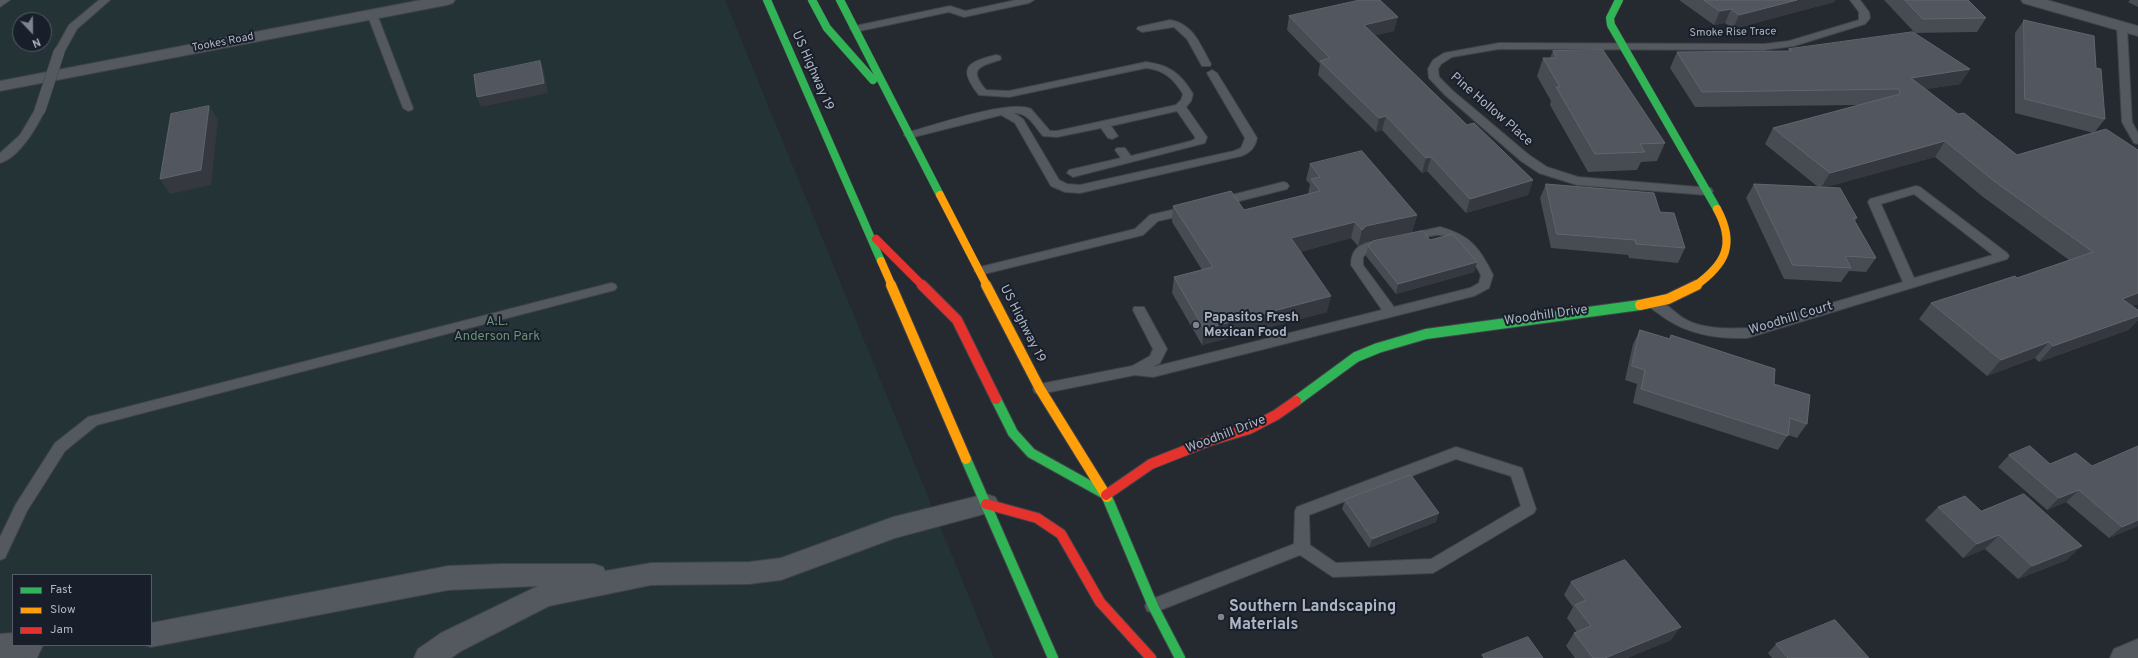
<!DOCTYPE html>
<style>
body{margin:0}
#map{position:relative;width:2138px;height:658px;overflow:hidden;background:#252930;font-family:Overpass,sans-serif}
canvas{display:block}
.legend{position:absolute;left:12px;top:574px;width:140px;height:72px;box-sizing:border-box;background:#191f2a;border:1px solid #545b67;margin:0;padding:5px 7px;list-style:none;font-size:12px;color:#adb5c3}
.legend li{display:flex;align-items:center;gap:8px;height:20px}
.legend b{width:20px;border:1px solid #545b67}
.north{position:absolute;left:12px;top:12px;width:40px;height:40px;box-sizing:border-box;background:#191f2a;border:1px solid #545b67;border-radius:50%;rotate:158deg;font-size:11px;font-weight:700;line-height:16px;text-align:center;color:#adb5c3}
.north::after{content:'';display:block;margin:auto;width:14px;height:18px;background:#7d8490;clip-path:polygon(50% 0,100% 100%,50% 72%,0 100%)}
</style>
<div id="map">
<canvas width="2138" height="658"></canvas>
<ul class="legend">
<li><b style="height:5px;background:#30b455"></b>Fast</li>
<li><b style="height:5px;background:#ff9f0a"></b>Slow</li>
<li><b style="height:5px;background:#e5322d"></b>Jam</li>
</ul>
<div class="north">N</div>
</div>
<script>
const g = document.querySelector('canvas').getContext('2d');
g.lineJoin = 'round';
function fill(path, color) { g.fillStyle = color; g.fill(path, 'evenodd'); }
function trace(path, color, width, dash) { g.strokeStyle = color; g.lineWidth = width; g.lineCap = dash ? 'butt' : 'round'; g.setLineDash(dash || []); g.stroke(path); }
function drawText(font, color, halo, rows, align = 'center') {
  g.font = font + ' Overpass,sans-serif'; g.lineWidth = 4; g.setLineDash([]); g.textBaseline = 'middle'; g.strokeStyle = halo; g.fillStyle = color; for (const [text, x, y, turn = 0] of rows) {
    g.save(); g.translate(x, y); g.rotate((+turn || 0) * Math.PI / 180); g.textAlign = isNaN(turn) ? turn : align; if (halo) g.strokeText(text, 0, 0); g.fillText(text, 0, 0); g.restore();
  }
}
const green = new Path2D(`
 M0,0H725L994,658H0ZM20,20H44V44H20ZM13,575H151V645H13Z`);
const lane = new Path2D(`
 M0,0H10L0,7Z
 M99,0H110L77,29L63,54H55L54,52L69,25Z
 M1016,0H1034L1029,3L964,17L949,12L855,32L850,29L855,26L950,6L965,11Z
 M1850,0H1860L1869,12L1870,18L1865,24L1794,46L1764,50L1499,49L1452,57L1441,64L1438,69L1439,77L1453,91L1529,155L1547,167L1578,177L1711,188L1713,191L1711,194L1707,195L1577,185L1539,173L1521,161L1445,95L1429,78L1428,69L1433,60L1444,53L1499,43L1764,44L1789,41L1859,20V12Z
 M372,11L377,14L413,108L412,110L408,111L403,108L367,14Z
 M1170,20C1194,24 1200,45 1211,64L1210,66H1202L1187,39L1174,27L1142,32L1137,29L1138,27Z
 M2122,24L2127,27L2132,122L2138,133V144L2134,143L2122,122L2117,27Z
 M996,55L1000,56L1001,58L1000,60C979,66 968,69 986,90L1009,91L1146,62C1170,65 1181,74 1193,94L1191,101L1186,107L1207,137L1205,143L1073,177L1067,173L1069,170L1121,158L1115,150L1117,148H1125L1131,156L1191,141L1195,139V137L1177,111L1111,126L1118,136L1112,139L1108,138L1101,128L1057,137L1043,136C1034,126 1029,113 1014,113L1023,119L1059,180L1067,184L1080,185L1234,151L1241,148L1245,138L1207,73L1212,70L1217,73L1257,138C1255,148 1250,153 1241,156L1080,193L1065,192L1051,186L1015,123L1001,115L910,138L906,137L904,135L906,133C932,126 1009,99 1031,109L1050,131H1057L1176,105L1181,100L1183,94C1173,78 1164,70 1146,68L1009,97L979,95C957,68 967,62 996,55Z
 M40,107L45,110C37,127 19,158 0,163V153L20,135L36,108Z
 M1283,182L1287,183L1289,186L1287,189L1220,206L1214,202L1216,199Z
 M1916,186L1920,187L2007,253L2009,256L2007,259L1747,338C1715,339 1684,334 1658,313C1654,310 1649,308 1647,303L1648,300C1661,296 1673,312 1683,318C1701,329 1726,329 1747,328L1903,282L1868,202L1870,199ZM1914,194L1993,255L1914,278L1881,204Z
 M1189,206L1193,207L1195,210L1193,213L1158,221L1143,235L980,275L974,271L980,267L1135,229L1150,215Z
 M1440,227C1470,235 1480,248 1493,275L1489,288L1474,296L1153,377L1135,375L1040,394L1035,393L1033,389L1035,385L1040,384L1132,366L1150,356L1153,349L1133,310L1134,307H1144L1167,349L1160,363L1153,367L1382,310L1351,265C1351,243 1368,242 1385,239L1391,243L1389,246L1370,250L1363,257V265L1394,307L1470,288L1479,283L1481,275C1473,260 1458,235 1439,235C1429,235 1418,240 1408,242L1402,238L1404,235Z
 M611,283L615,284L617,287L615,290L97,425L65,451L27,511L5,558L0,560V537L16,504L55,443L88,417Z
 M1456,447L1522,468L1536,509L1534,513L1433,573L1333,577L1300,555L1153,613L1147,611L1145,606L1147,601L1294,544L1295,511L1297,507ZM1456,459L1511,476L1521,506L1431,559L1336,563L1310,545L1309,515Z
 M26,645H43L37,658H20Z`);
const street = new Path2D(`
 M421,0H455L453,3L447,5L0,91V81Z
 M2021,0H2047L2138,26V36L2023,3Z
 M986,494L995,497L999,504L995,511L895,538L781,580L749,584L651,585L549,606L461,651L451,658H414L418,649L441,633L538,586L448,590L151,647L145,645H151V623L448,566L501,564H594L603,567L605,571L651,563L749,562L781,558L893,517Z
 M13,633V645H38L34,654L24,658H0V634Z
 M2138,639V658H2110L2114,649Z`);
const fastFar1 = new Path2D(`
 M767,0L881,261
 M812,0L827,28L873,80
 M840,0L940,195
 M1619,0L1610,18L1611,25L1717,209`);
const fast = new Path2D(`
 M996,399L1013,433L1031,453L1103,493
 M1296,401L1356,357L1378,348L1426,334L1640,305
 M966,459L1053,658
 M1107,497L1153,606L1180,658`);
const slowFar1 = new Path2D(`
 M940,195L987,286
 M881,261L892,286
 M1695,286C1726,264 1736,244 1717,209`);
const slow = new Path2D(`
 M891,285L966,459
 M986,285L1040,389L1107,497
 M1640,305L1668,299L1697,285`);
const jamFar1 = new Path2D(`
 M876,239L923,286`);
const jam = new Path2D(`
 M922,285L957,320L996,399
 M1106,495L1151,464L1209,441L1249,429L1276,415L1296,401
 M986,504L1037,518L1061,534L1100,602L1151,658`);
const laneBridge = new Path2D(`
 M40,110L59,52`);
const wall = new Path2D(`
 M1679,0H1835L1834,2L1733,29L1725,23L1714,25Z
 M1884,0H1968L1986,18L1977,32L1915,33Z
 M2130,0H2138V7L2128,2Z
 M1289,16L1394,31L1375,35L1467,125L1533,180L1528,195L1466,213L1427,171L1422,173L1382,130L1376,132L1318,75L1320,64L1287,30Z
 M2024,20L2096,68L2105,119L2094,133L2138,150V304L2132,306L2138,310V320L2128,330L2039,362L2035,358L1987,376L1919,319L1931,303L2017,278L2069,260L1983,197L1935,157L1826,187L1857,218L1855,221L1876,258L1866,272L1849,271L1841,282L1784,279L1746,198L1754,184L1818,187L1765,144L1773,128L1858,105L1695,107L1670,68L1677,52L1788,51L1789,49L1970,69L1960,84L1926,89L1958,114L2017,155L2094,133L2015,113V33Z
 M1553,51L1665,143L1657,161L1641,162L1637,170L1588,172L1550,105L1551,101L1537,76L1543,58H1550Z
 M1310,164L1417,215L1412,232L1362,243L1358,246L1351,238L1300,252L1327,312L1202,345L1172,293L1174,277L1202,270L1172,222L1173,206L1244,210L1308,194L1310,184L1306,180Z
 M1546,184L1660,212L1685,248L1678,263L1629,258L1628,255L1551,248L1540,198Z
 M1430,240L1477,262L1474,272L1396,294L1366,256L1368,246Z
 M1640,330L1669,339L1671,335L1774,384L1807,424L1797,438L1788,435L1778,450L1633,403L1637,384L1625,380L1633,344Z
 M2009,455L2050,464L2138,526L2109,538L2066,502L2047,510L1998,467Z
 M1345,500L1436,522L1369,548L1342,509Z
 M1938,507L1981,511L2067,560L2018,579L1985,549L1963,558L1925,520Z
 M1571,582L1671,640L1627,658H1575L1566,646L1574,633L1577,632L1567,618L1573,607L1564,595Z
 M1776,644L1869,658H1772L1768,653Z`);
const shadedWall = new Path2D(`
 M1797,0H1835L1834,2L1733,29L1739,15Z
 M1731,9L1725,23L1714,25L1720,11Z
 M1398,17L1394,31L1361,39L1364,25Z
 M540,61L544,71L548,93L481,107L477,97Z
 M1970,69L1960,84L1901,93L1911,78Z
 M209,106L218,120L211,185L170,194L160,179Z
 M1386,116L1382,130L1376,132L1379,118Z
 M1945,141L1935,157L1820,189L1830,173Z
 M1431,157L1427,171L1422,173L1426,158Z
 M1533,180L1528,195L1466,213L1470,199Z
 M1417,215L1412,232L1362,243L1358,246L1362,230L1366,226Z
 M1355,222L1351,238L1288,255L1291,238Z
 M1477,262L1474,272L1396,294L1398,284Z
 M2138,293V304L2107,314L2122,299Z
 M1331,296L1327,312L1202,345L1204,329Z
 M2138,316V320L2128,330L2039,362L2053,346Z
 M2049,342L2035,358L1987,376L2001,360Z
 M2079,490L2066,502L2047,510L2059,498Z
 M1439,513L1436,522L1369,548L1372,539Z
 M2138,520V526L2109,538L2122,527Z
 M1999,535L1985,549L1963,558L1977,544Z
 M2082,546L2067,560L2018,579L2032,566Z
 M1681,627L1671,640L1627,658H1605Z`);
const building = new Path2D(`
 M1360,0H1380L1398,17L1364,25L1467,125L1474,123L1533,180L1470,199L1431,157L1426,158L1386,116L1379,118L1320,61L1330,58L1289,16Z
 M1704,0H1797L1739,15L1731,9L1720,11Z
 M1905,0H1968L1986,18L1923,19Z
 M2024,20L2094,36L2096,68L2101,69L2105,119L2025,99Z
 M1913,32L1970,69L1911,78L1958,114L1964,113L2017,155L2106,129L2138,150V293L2122,299L2138,310V316L2053,346L2049,342L2001,360L1931,303L2015,276L2017,278L2093,252L1994,181L1945,141L1830,173L1773,128L1900,94L1899,89L1702,92L1677,52L1792,51L1789,49Z
 M1603,50L1665,143L1640,144L1645,152L1595,154L1556,87H1560L1543,58H1557L1553,51Z
 M540,61L544,83L477,97L474,75Z
 M209,106L201,170L160,179L171,114Z
 M1362,151L1417,215L1366,226L1362,230L1355,222L1291,238L1331,296L1204,329L1174,277L1213,267L1173,206L1231,191L1244,210L1320,191L1311,179L1320,177L1310,164Z
 M1546,184L1654,193L1660,212L1674,213L1685,248L1636,244L1635,240L1557,234Z
 M1754,184L1840,188L1857,218H1853L1876,258L1845,256L1851,268L1793,265Z
 M1423,231L1430,240L1453,234L1477,262L1398,284L1368,246L1373,241Z
 M1640,330L1670,339L1671,335L1775,369L1774,384L1810,395L1807,424L1790,418L1788,436L1641,389L1645,370L1632,366Z
 M2030,446L2050,464L2076,453L2092,466L2138,446V520L2122,527L2079,490L2059,498L2009,455Z
 M1411,475L1439,513L1372,539L1345,500Z
 M2024,494L2082,546L2032,566L1999,535L1977,544L1938,507L1965,496L1981,511Z
 M1625,560L1681,627L1605,658H1593L1574,633L1591,626L1575,605L1586,600L1571,582Z
 M1835,620L1869,658H1788L1776,644Z
 M1528,637L1543,658H1484L1482,655Z`);
const markers = [
 [1196,325,4,"#7d8490"],
 [1221,617,4,"#7d8490"]
];
const farStreetnames = [
 ["Smoke Rise Trace",1733,33,-1],
 ["Tookes Road",223,43,-11]
];
const streetNames = [
 ["US Highway 19",812,71,66],
 ["Pine Hollow Place",1491,110,41],
 ["Woodhill Drive",1546,316,-8],
 ["Woodhill Court",1791,319,-17],
 ["US Highway 19",1022,324,63],
 ["Woodhill Drive",1226,435,-21]
];
const poiNames = [
 ["Papasitos Fresh",1204,318],
 ["Mexican Food",1204,333]
];
const parkNames = [
 ["A.L.",497,322],
 ["Anderson Park",497,337]
];
const nearPoinames = [
 ["Southern Landscaping",1229,608],
 ["Materials",1229,626]
];
fill(green, '#233336');
trace(lane, '#404449', 2);
trace(street, '#404449', 2);
trace(fastFar1, '#404449', 9);
trace(fast, '#404449', 12);
trace(slowFar1, '#404449', 9);
trace(slow, '#404449', 12);
trace(jamFar1, '#404449', 9);
trace(jam, '#404449', 12);
fill(lane, '#54585f');
fill(street, '#54585f');
trace(fastFar1, '#30b455', 8);
trace(fast, '#30b455', 10);
trace(slowFar1, '#ff9f0a', 8);
trace(slow, '#ff9f0a', 10);
trace(jamFar1, '#e5322d', 8);
trace(jam, '#e5322d', 10);
trace(laneBridge, '#404449', 12, []);
trace(laneBridge, '#54585f', 11);
fill(wall, '#474b52');
fill(shadedWall, '#35393f');
fill(building, '#52565e');
trace(building, '#60656e', 1);
for (const [x, y, r, color] of markers) { const dot = new Path2D(); dot.arc(x, y, r, 0, 2 * Math.PI); g.fillStyle = color; g.fill(dot); trace(dot, '#191f2a', 1.5); }
drawText('11px', '#adb5c3', '#191f2a', farStreetnames);
drawText('13px', '#adb5c3', '#191f2a', streetNames);
drawText('bold 13px', '#adb5c3', '#191f2a', poiNames, 'left');
drawText('13px', '#669172', '#191f2a', parkNames);
drawText('bold 16px', '#adb5c3', '#191f2a', nearPoinames, 'left');
</script>
